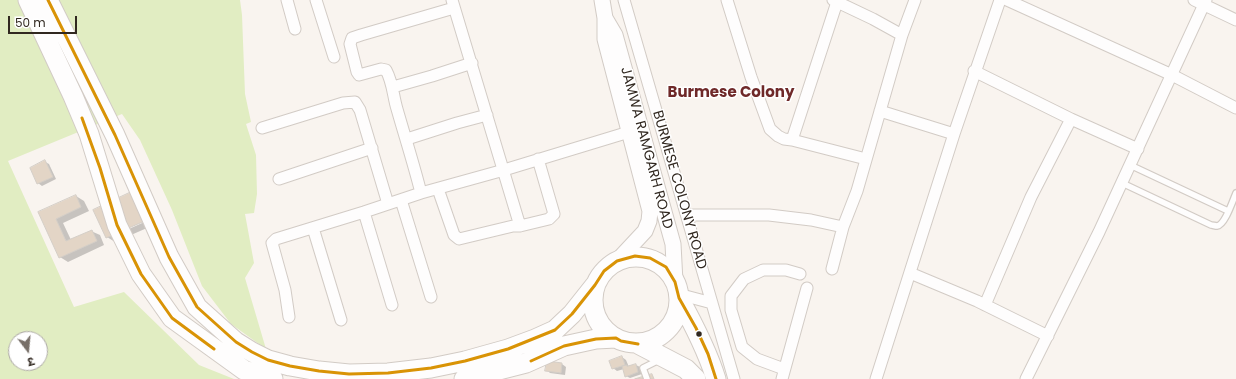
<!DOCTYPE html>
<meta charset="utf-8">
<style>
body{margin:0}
#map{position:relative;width:1236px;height:379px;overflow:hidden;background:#f9f4ef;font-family:Poppins,"Noto Sans Devanagari",sans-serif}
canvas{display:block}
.north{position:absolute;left:8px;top:331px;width:40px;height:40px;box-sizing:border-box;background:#fff;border:1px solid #ada9a6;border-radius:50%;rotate:164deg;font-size:11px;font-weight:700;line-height:16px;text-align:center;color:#312820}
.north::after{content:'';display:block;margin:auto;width:14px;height:18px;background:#776f68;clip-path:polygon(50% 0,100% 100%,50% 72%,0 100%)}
.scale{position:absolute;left:8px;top:16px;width:69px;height:18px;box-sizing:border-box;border:2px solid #312820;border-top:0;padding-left:5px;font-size:12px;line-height:14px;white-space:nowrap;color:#312820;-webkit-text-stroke:3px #fff;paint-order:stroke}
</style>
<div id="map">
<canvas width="1236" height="379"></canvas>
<div class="north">उ</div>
<div class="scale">50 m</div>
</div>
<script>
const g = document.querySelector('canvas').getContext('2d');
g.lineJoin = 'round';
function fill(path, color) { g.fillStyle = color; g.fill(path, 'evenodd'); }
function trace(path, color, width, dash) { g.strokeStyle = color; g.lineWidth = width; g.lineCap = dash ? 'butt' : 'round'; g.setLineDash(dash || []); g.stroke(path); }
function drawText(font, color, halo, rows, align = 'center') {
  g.font = font + ' Poppins,sans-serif'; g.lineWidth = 3; g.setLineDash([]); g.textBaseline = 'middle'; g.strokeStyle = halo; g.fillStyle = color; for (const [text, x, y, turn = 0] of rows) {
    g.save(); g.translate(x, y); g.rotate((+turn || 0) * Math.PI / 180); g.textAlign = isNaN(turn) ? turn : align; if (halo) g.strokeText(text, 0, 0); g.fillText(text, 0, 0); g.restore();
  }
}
const green = new Path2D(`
 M0,0H240L242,15L245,94L251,122L246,124L256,155L257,194L254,213L245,214L254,263L245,278L266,349L231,324L202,286L172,210L140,140L122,114L8,161L74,307L124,292L199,365L234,379H0ZM16,339H40V363H16Z`);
const shadow = new Path2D(`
 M45,162L49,164L56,179L42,186L38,183Z
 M76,196L84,201L89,211L63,223L71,240L91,231L100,235L104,245L68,262L60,257L39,213Z
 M160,215L163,221L115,242L107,237L111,235V237Z
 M622,357L626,360L629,367L636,365L640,367L642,374L630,378L626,376L624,369L617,371L613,368Z
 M548,362L562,364L566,367L565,375L550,373L547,370Z`);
const building = new Path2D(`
 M45,160L53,177L37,184L30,168Z
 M142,187L156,216L106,238L93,210Z
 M76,195L81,207L56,219L66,241L92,230L97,241L59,258L38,212Z
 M622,356L625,365L612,369L609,361Z
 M547,361L562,363L561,373L545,371Z
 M636,364L638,372L625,377L622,366L627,365V366Z
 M652,374L654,379H635Z`);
const lane = new Path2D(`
 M1130,165L1228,211
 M1122,183L1211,225C1213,225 1215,226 1217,226C1225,225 1233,200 1236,193
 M647,379L643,368L659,360`);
const street = new Path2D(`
 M287,0L295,29
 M316,0L334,57
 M624,0L734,379
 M727,0L751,77L770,129L778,136L784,139L792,140L866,159
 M833,0L873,19L902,35
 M1007,0L1172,75L1236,108
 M1194,0L1236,20
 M974,71L1071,119L1138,149
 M393,87L432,76L472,63
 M880,111L954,134
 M262,128L343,103L355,102L360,110L388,204
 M407,139L457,123L487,115
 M792,140L837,2
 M279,179L372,148
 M438,189L454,235L459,239L513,226H520L452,0
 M421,193C414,165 405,137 397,109C393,96 393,83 386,70L381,69L359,75L357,72L350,44L352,38L361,35L454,8
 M401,200L431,297
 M364,212L392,305
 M687,215H769L811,220L843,227
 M520,226L549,219L554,214L538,159
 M313,228L341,320
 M832,269L843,227L857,191L902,35L915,0
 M910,273L977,301L1048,336
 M678,294L712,303
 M985,305L1031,197L1071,119
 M289,317L285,290L272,243L276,239L364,212L421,193L504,170L629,132
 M784,369L757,359L742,347L731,310V296L744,279L763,270H786L800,274
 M782,379L807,288
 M876,379L954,134L1000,0
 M1026,379L1099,232L1206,0`);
const secondary = new Path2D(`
 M602,0L605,18V39L650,211L649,221L645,231L617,261
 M605,18L615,35L673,244L675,282`);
const highway = new Path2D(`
 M28,0L73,96L89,134L117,225L141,274L172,318L244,370L273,379
 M48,0L115,135L169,257L197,307L236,342L252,352L268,360L290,366L319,371L349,374L388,373L431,368L465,361L508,349L535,339L555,330L572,314L595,285
 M593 300a43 43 0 1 1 86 0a43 43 0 1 1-86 0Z
 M679,298C694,325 707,350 716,379
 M638,344L686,369L696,379
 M464,379L526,363L564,346L596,339L616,338`);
const bus1 = new Path2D(`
 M48,0L115,135L169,257L197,307L236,342L252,352L268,360L290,366L319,371L349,374L388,373L431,368L465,361L508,349L555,330L572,314L595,285L604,271L617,261L635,256L650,258L666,267L675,282L679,298L696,328L708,354L716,379
 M82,118L100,168L117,225L141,274L172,318L214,349
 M531,361L564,346L596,339L616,338L621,341L638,344`);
const markers = [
 [699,334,3.5,"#312820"]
];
const streetNames = [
 ["JAMWA RAMGARH ROAD",646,148,75],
 ["BURMESE COLONY ROAD",679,190,74]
];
const neighbourhoodNames = [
 ["Burmese Colony",731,93]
];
fill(green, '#e1edc2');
fill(shadow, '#0003');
fill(building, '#e3d5c6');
trace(building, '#d4cec7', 1);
trace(lane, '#d2cbc5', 8);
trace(street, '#d2cbc5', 13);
trace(secondary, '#d2cbc5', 17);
trace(highway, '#d2cbc5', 21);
trace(lane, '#fefdfd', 5.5);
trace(street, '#fefdfd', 11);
trace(secondary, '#fefdfd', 15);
trace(highway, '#fefdfd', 19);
trace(bus1, '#d99305', 3);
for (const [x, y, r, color] of markers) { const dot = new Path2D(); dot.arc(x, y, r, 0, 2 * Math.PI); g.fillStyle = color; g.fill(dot); trace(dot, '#fff', 1.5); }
drawText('14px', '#312820', '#fff', streetNames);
drawText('bold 15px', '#6f2929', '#fff', neighbourhoodNames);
</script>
